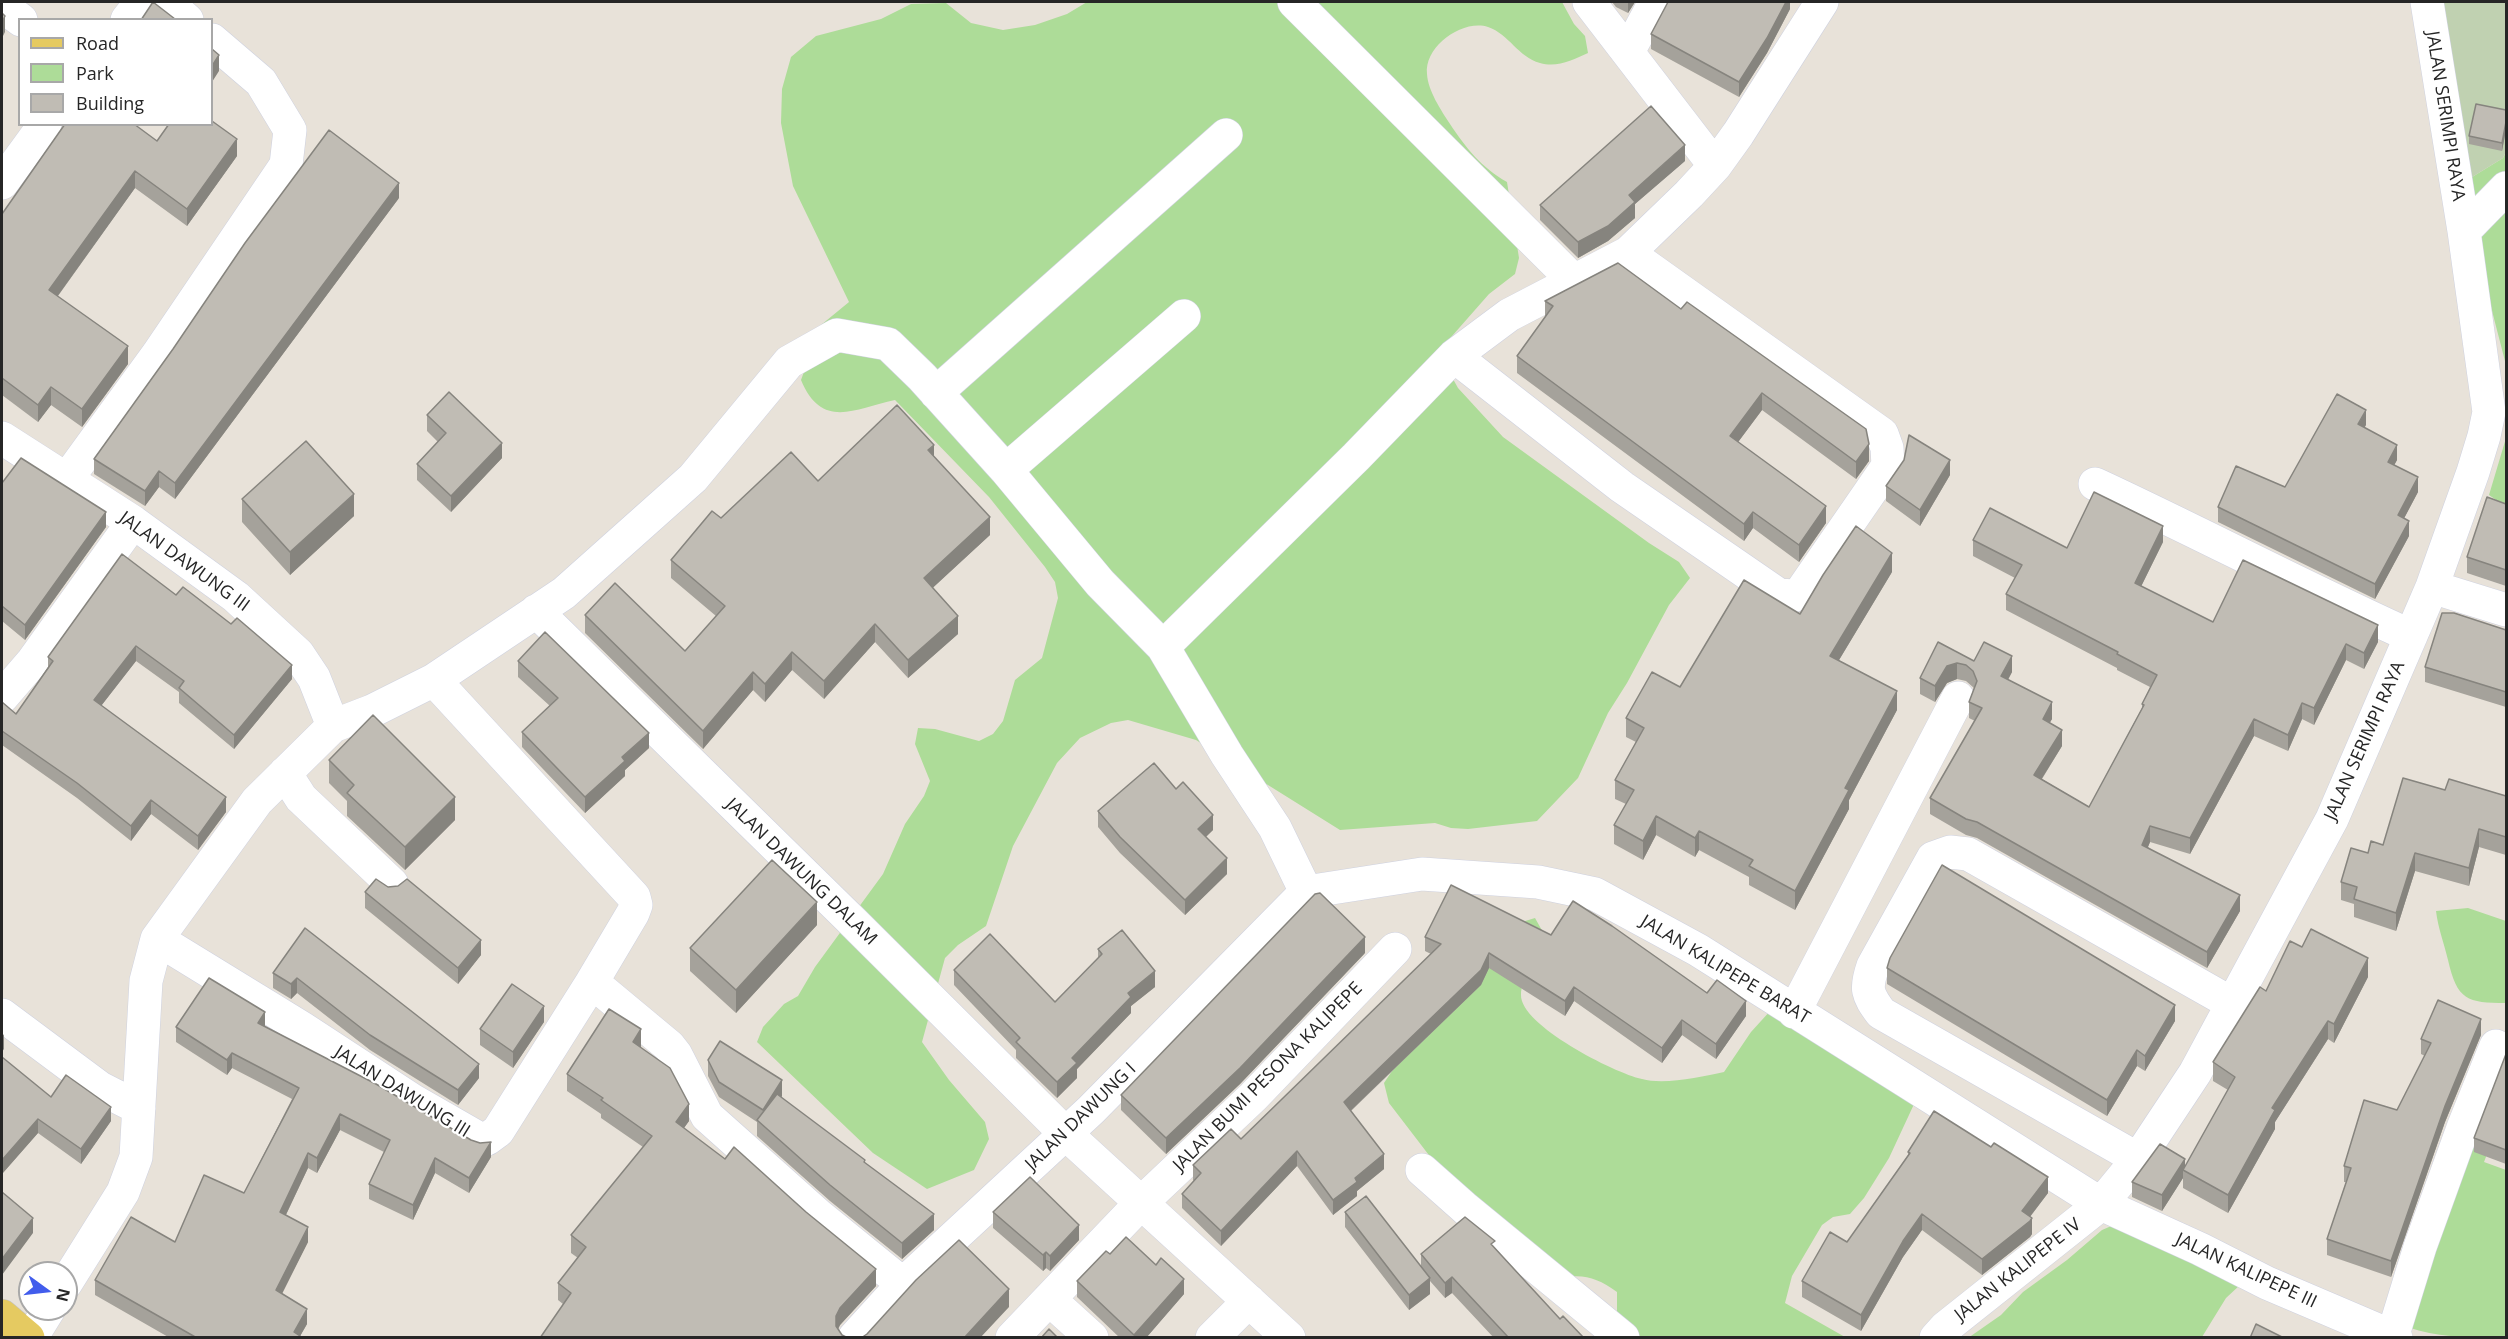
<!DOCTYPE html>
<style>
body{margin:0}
#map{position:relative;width:2508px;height:1339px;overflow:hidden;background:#e8e2d9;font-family:"Open Sans",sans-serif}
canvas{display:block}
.frame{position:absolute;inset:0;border:3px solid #262626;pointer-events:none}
.legend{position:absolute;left:18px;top:18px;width:195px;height:108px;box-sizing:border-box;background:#fff;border:2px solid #a8a8a8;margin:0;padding:8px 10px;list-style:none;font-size:18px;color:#262626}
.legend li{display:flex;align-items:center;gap:12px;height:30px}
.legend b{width:30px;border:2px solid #a8a8a8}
.north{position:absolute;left:18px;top:1261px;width:60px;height:60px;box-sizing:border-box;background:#fff;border:2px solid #a8a8a8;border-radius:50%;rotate:105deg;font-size:16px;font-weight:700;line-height:24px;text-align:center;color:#262626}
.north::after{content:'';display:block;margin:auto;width:21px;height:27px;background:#425dec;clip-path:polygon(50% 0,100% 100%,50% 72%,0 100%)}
</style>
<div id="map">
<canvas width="2508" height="1339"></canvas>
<div class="frame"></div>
<ul class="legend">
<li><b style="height:8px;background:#e5ca61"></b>Road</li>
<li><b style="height:16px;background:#addc98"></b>Park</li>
<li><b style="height:16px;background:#c0bcb4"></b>Building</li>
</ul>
<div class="north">N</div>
</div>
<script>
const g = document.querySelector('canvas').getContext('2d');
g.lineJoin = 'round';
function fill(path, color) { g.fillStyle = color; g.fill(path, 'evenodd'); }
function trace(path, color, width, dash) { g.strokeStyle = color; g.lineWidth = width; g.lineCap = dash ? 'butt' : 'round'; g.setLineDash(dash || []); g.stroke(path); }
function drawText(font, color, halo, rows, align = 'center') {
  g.font = font + ' "Open Sans",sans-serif'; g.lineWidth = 4.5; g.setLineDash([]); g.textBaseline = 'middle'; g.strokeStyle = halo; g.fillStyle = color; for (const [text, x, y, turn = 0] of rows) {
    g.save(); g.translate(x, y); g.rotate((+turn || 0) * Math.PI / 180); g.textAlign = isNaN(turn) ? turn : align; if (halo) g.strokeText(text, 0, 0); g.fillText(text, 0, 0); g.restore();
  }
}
const green = new Path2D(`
 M1087,2H1562L1574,24L1585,36L1588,53C1573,60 1557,68 1540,63C1518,57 1509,34 1488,27C1462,19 1424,47 1427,74C1428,91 1441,110 1450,124C1466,148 1481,167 1507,182L1519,258L1515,274L1489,294L1438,352L1458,388L1503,437L1649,543L1679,562L1690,578L1669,605L1627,683L1608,713L1578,778L1537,821L1468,829L1451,828L1435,823L1340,830L1196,740L1128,720L1111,723L1080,738L1057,763L1013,846L986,926L958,945L945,958L922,1042L949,1080L985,1122L989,1139L974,1170L927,1189L873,1153L757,1042L763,1027L784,1004L798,996L815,967L883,874L905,824L924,796L930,781L915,744L918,728L935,729L979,741L993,734L1003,721L1015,680L1042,658L1058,598L1055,582L1045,567L989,497L895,400C854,409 822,430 801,380L821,325L849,302L793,186L781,123L782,89L791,57L816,36L881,19L911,4L946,3L971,23L1003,30L1035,25L1067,14Z
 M2506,152V365L2491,307L2464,182L2503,158Z
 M2506,438V507L2489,495Z
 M2468,908L2506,921V1003C2467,1003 2457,1000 2448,960C2444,943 2438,928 2436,911Z
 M1535,918L1544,934C1537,950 1521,979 1521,995C1520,1025 1614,1073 1642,1079C1664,1085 1701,1077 1724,1072L1751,1032L1771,1010L1915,1102L1889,1158L1864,1198L1850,1214L1833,1217L1822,1225L1792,1276L1785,1303L1845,1337L1621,1338L1617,1317V1292C1596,1277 1582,1273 1557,1279L1461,1197L1389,1103L1384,1083L1394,1068L1522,922Z
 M2496,1131L2484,1162L2506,1170V1337C2466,1337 2434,1339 2397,1323L2468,1139Z
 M2123,1221L2240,1285L2226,1298L2202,1337L1968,1338L2001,1315L2023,1292L2067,1260L2102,1230Z`);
const cemetery = new Path2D(`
 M2433,2H2506V152L2503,158L2464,182Z`);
const minor = new Path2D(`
 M166,2L187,20
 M1294,2L1574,281
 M1589,2L1715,166
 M2,6L21,20
 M127,20L141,2
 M1628,52L1655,2
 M2,183L45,124
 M2464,231L2506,188
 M1454,356L1622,487L1779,595L1793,596L1801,592L1888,466L1887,448L1882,434L1628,253
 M936,393L1226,135
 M2,438L133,522L236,597L298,654L314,678L333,726L257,801L157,939L146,981L136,1157L123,1192L66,1283
 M1006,470L1184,316
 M67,479L158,354L286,165L290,130L261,82L212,40
 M2095,484C2201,533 2304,588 2411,636
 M2432,587L2506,610
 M536,611L850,919L1066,1134L1289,1338
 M1163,647L1356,457L1454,356L1509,315L1628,253L1689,194L1715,166L1738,134L1822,2
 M434,680L634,897L636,905L633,913L592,982L669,1046L676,1055L707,1116L818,1215L903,1284
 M2,697L33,661L133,522
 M333,726L372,711L434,680L564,593L693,478L789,362L837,335L888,344L922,377L1006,470L1100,583L1163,647L1227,755L1275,828L1306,892
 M285,773L301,798L392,884
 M1306,892L1422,874L1538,882L1595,894L1698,950L2101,1204L2200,1249L2267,1283L2396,1338
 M157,939L302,1028L412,1100L480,1139H487L498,1131L592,982
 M1794,1012L1958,698
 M2,1015L100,1088L139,1108
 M2138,1159L1881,1013C1867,994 1865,989 1873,966L1933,858L1950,852L1968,854L2231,1003
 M1422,1170L1466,1209L1623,1338
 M1049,1299L1092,1338
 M31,1338L49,1309
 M854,1338L903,1284L1091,1110L1306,892
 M1012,1338L1141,1203L1253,1097L1395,949
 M1212,1338L1249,1301
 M1936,1338L1945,1328L2101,1204L2138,1159L2195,1073L2332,819L2432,587L2473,472L2484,436L2489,412L2464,231L2427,2
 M2392,1338L2420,1247L2463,1128L2496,1046`);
const major = new Path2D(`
 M2,1316L28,1338`);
const wall = new Path2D(`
 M1612,2H1635L1628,13L1616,7Z
 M1790,2V9L1767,53L1739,97L1651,49V34Z
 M2506,110V130L2502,151L2469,144V136Z
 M157,141L237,156L187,226L135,188L58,296L128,364L82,427L51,405L38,422L2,395V214Z
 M1685,161L1635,204V218L1608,241L1578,258L1540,220V205Z
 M399,198L175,499L159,487L145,506L94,474V459L173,349Z
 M1618,263L1869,461L1856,479L1762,410L1738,442L1826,523L1799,562L1753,528L1744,541L1517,373V356L1545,317V301Z
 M427,415L502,458L451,512L417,480V464L438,442L427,431Z
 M2366,425L2364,428L2397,460L2394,465L2418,492L2404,518L2409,536L2375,599L2218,522V507L2285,487Z
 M934,457L990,535L932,588L958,634L908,678L875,642L824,699L792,670L765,702L753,690L703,749L585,633V615L685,651L716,616L671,578V560L721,518L818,481Z
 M1950,475L1920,526L1886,501V486Z
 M2,483L106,527L25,640L2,621Z
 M242,499L354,516L290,575L242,522Z
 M2506,504V586L2467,573V557Z
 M1973,540L2067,548L2163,542L2141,586L2213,622L2378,642L2364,669L2346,660L2314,725L2302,719L2288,751L2254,736L2190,854L2150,842L2148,847L2240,911L2207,968L1977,838L1966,835L1930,814V798L1975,721L1969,718V702L1974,688L1966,681L1957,679L1947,683L1935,702L1920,694V678L1938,642L1974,661L2012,672L2008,680L2052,719L2049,723L2062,746L2042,779L2089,807L2142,708V704L2150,687L2117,670V668L2006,610V594L2015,578L1973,556Z
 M1892,572L1839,660L1897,710L1849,800V809L1795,910L1749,885V877L1699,850L1695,857L1656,835L1643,860L1614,844V825L1626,804L1615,799V780L1636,742L1626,737V718L1800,614Z
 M176,595L292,679L234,749L179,703V692L136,661L101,706L226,812L198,850L151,814L131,841L77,798L2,745V702L16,714L48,667V657Z
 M2506,630V707L2425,682V667Z
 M518,661L649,748L625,770V776L585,813L522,747V732L550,706L518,677Z
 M329,760L455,820L405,870L347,816V801L329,783Z
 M1176,789L1213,830L1206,837L1227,874L1185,915L1120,853L1098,827V811Z
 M2445,790L2506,796V855L2479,847L2469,886L2415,871L2396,931L2354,917V904L2341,900V882L2368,853L2383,845Z
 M365,892L481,955L458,984L365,908Z
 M817,925L736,1013L690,971V948Z
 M305,928L479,1078L458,1105L370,1050L297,993L291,999L273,988V973Z
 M1551,935L1707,993L1746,1016L1716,1059L1682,1035L1662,1063L1574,1001L1565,1016L1489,968L1481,985L1351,1111L1384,1169L1357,1191V1196L1333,1215L1297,1166L1221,1246L1182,1208V1194L1194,1181L1193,1180V1165L1241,1139L1431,954L1425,951V937Z
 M2302,947L2368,977L2334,1043L2328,1039L2275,1122V1129L2228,1213L2183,1188V1178L2162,1211L2132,1197V1182L2185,1167L2228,1090L2213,1081V1062L2266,991Z
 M1098,949L1155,987L1131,1006V1013L1077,1069V1078L1057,1098L1016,1058V1050L954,985V970L1055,1002L1098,958Z
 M1365,953L1240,1084L1166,1154L1121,1110V1095Z
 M1887,968L2175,1021L2145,1071L2137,1066L2107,1116L1887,984Z
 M544,1022L513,1068L480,1045V1029Z
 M265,1026L491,1157L469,1193L435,1173L413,1220L369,1199V1184L384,1152L340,1130L317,1173L308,1168L286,1215L308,1242L281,1294L307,1324L300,1336L303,1338H170L95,1295V1280L175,1242L244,1193L292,1099L232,1068L227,1075L176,1042V1027Z
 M2481,1035L2445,1122L2391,1277L2327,1255V1239L2346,1182H2344V1166L2397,1110L2425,1056L2421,1054V1039Z
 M640,1047L689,1121L684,1128L876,1286L840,1325L838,1329L563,1304L558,1300V1283L578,1258L571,1253V1235L643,1147L601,1118V1114L567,1091V1074Z
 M2506,1054V1164L2474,1152V1138Z
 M2,1057L51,1097L111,1121L81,1164L38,1133L2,1174Z
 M708,1060L782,1096L781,1097L865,1163L934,1230L902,1259L830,1201L757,1136V1122L719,1097L708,1076Z
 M1908,1152L2048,1193L2030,1217L2032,1234L2030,1237L1982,1275L1922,1230L1903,1257L1861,1331L1802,1297V1281L1847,1242L1908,1155Z
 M993,1212L1079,1240L1050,1271L1046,1268L1043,1271L993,1228Z
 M1345,1212L1421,1266V1254L1495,1248L1560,1319L1584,1338H1494L1452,1293L1445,1298L1430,1281V1294L1409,1310L1345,1227Z
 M1110,1254L1156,1265L1184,1294L1146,1338H1120L1077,1297V1281Z`);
const shadedWall = new Path2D(`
 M1628,2H1635L1628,13Z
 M1786,2H1790V9L1767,53L1739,97V82Z
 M5,16V32L2,38V22Z
 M219,55V71L212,82V66Z
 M2506,122V130L2502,151V143Z
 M237,139V156L187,226V209Z
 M1685,145V161L1635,204V218L1608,241L1578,258V242L1629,195Z
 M135,171V188L49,308V290Z
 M399,183V198L175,499V483Z
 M128,346V364L82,427V409Z
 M51,387V405L38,422V405Z
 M1762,393V410L1730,453V436Z
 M2366,410V425L2358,439V424Z
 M502,443V458L451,512V496Z
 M1869,444V461L1856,479V462Z
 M934,445V463L928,450Z
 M2397,445V460L2388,477V462Z
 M1950,460V475L1920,526V510Z
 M159,471V487L145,506V491Z
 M2418,477V492L2398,530V515Z
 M354,494V516L290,575V552Z
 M1826,506V523L1799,562V545Z
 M106,512V527L25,640V625Z
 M1753,512V528L1744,541V524Z
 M990,517V535L924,596V578Z
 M2409,521V536L2375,599V584Z
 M2163,526V542L2135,599V583Z
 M1892,553V572L1830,675V656Z
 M958,616V634L908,678V660Z
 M875,624V642L824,699V681Z
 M2378,625V642L2364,669V653Z
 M2346,644V660L2314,725V708Z
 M136,646V661L94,715V700Z
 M792,652V670L765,702V684Z
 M2012,656V672L2001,692V676Z
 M1957,663V679L1947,683L1935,702V686L1947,666Z
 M292,665V679L234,749V735Z
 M753,672V690L703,749V731Z
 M1897,691V710L1849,800V809L1795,910V891L1845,788Z
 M2052,702V719L2043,735V719Z
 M2302,703V719L2288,751V735Z
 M2254,719V736L2190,854V838Z
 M2062,730V746L2034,791V775Z
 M649,733V748L625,770V776L585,813V797L622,757Z
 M226,797V812L198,850V836Z
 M455,797V820L405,870V847Z
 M151,800V814L131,841V826Z
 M1213,815V830L1198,844V829Z
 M1656,816V835L1643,860V841Z
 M2150,826V842L2142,861V845Z
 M2479,829V847L2469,886V868Z
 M1699,831V850L1695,857V838Z
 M2415,853V871L2396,931V913Z
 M1227,858V874L1185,915V900Z
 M2240,895V911L2207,968V952Z
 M817,902V925L736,1013V990Z
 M1365,937V953L1240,1084L1166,1154V1138Z
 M481,940V955L458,984V968Z
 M1489,953V968L1481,985L1344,1117V1102Z
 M2368,958V977L2334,1043V1024Z
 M1155,971V987L1131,1006V1013L1077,1069V1078L1057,1098V1082L1072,1058L1128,993Z
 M297,978V993L291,999V984Z
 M1574,987V1001L1565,1016V1001Z
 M1746,1001V1016L1716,1059V1044Z
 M2175,1005V1021L2145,1071V1056Z
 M544,1006V1022L513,1068V1052Z
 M265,1012V1027L258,1023Z
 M2481,1019V1035L2445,1122L2391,1277V1261L2445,1106Z
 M1682,1020V1035L1662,1063V1048Z
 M2328,1021V1039L2275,1122V1129L2228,1213V1195L2272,1108Z
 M641,1029V1047L633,1059V1042Z
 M4,1034V1049L2,1052V1037Z
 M2137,1050V1066L2107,1116V1100Z
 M232,1053V1068L227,1075V1060Z
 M479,1064V1078L458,1105V1090Z
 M782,1080V1096L763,1126V1110Z
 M689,1104V1121L676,1139V1122Z
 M111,1107V1121L81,1164V1149Z
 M340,1114V1130L317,1173V1158Z
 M38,1119V1133L2,1174V1160Z
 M491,1142V1157L469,1193V1178Z
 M1297,1151V1166L1221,1246V1231Z
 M308,1153V1168L280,1227V1212Z
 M1384,1154V1169L1357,1191V1196L1333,1215V1200L1355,1178Z
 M435,1158V1173L413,1220V1205Z
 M2185,1159V1171L2183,1170V1178L2162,1211V1195Z
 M2048,1177V1193L2022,1227V1211Z
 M934,1214V1230L902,1259V1243Z
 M1922,1214V1230L1903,1257L1861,1331V1315L1903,1241Z
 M33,1218V1233L2,1275V1259Z
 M2032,1218V1234L2030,1237L1982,1275V1259Z
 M1079,1225V1240L1050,1271V1256Z
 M308,1227V1242L276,1306V1290Z
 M1046,1252V1268L1043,1271V1255Z
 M876,1269V1286L840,1325L836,1333V1316L840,1308Z
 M1452,1277V1293L1445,1298V1283Z
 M1430,1278V1294L1409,1310V1295Z
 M1184,1279V1294L1146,1338H1134V1335Z
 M1009,1289V1307L980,1338H964Z
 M307,1309V1324L299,1338L294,1332Z`);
const building = new Path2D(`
 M153,2L175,19L177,20H141Z
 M1668,2H1786L1767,38L1739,82L1651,34Z
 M2,13L5,16L2,22Z
 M212,49L219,55L212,66Z
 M2476,104L2506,110V122L2502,143L2469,136Z
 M1651,106L1685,145L1629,195L1635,202L1608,226L1578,242L1540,205Z
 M212,121L237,139L187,209L135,171L49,290L128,346L82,409L51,387L38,405L2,378V214L65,124H134L157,141L169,124H212Z
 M329,130L399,183L175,483L159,471L145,491L94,459L173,349L245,243Z
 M1618,263L1681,309L1687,302L1866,429L1869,444L1856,462L1762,393L1730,436L1826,506L1799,545L1753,512L1744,524L1517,356L1553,306L1545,301Z
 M449,392L502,443L451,496L417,464L446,433L427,415Z
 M2337,394L2366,410L2358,424L2397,445L2388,462L2418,477L2398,515L2409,521L2375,584L2218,507L2236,466L2285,487Z
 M897,405L934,445L928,450L990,517L924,578L958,616L908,660L875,624L824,681L792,652L765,684L753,672L703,731L585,615L615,583L685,651L725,606L671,560L712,511L721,518L791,452L818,481Z
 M1909,435L1950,460L1920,510L1886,486L1904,460Z
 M306,441L354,494L290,552L242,499Z
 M21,458L106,512L25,625L2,606V483Z
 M2094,492L2163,526L2135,583L2213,622L2243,560L2378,625L2364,653L2346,644L2314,708L2302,703L2288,735L2254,719L2190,838L2150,826L2142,845L2240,895L2207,952L1977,822L1966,819L1930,798L1982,708L1969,702L1977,681L1973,671L1966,665L1957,663L1947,666L1935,686L1920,678L1938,642L1974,661L1984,642L2012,656L2001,676L2052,702L2043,719L2062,730L2034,775L2089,807L2144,705L2142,704L2157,675L2117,654L2118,652L2006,594L2022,565L1973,540L1990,508L2067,548Z
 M2487,497L2506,504V570L2467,557Z
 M1856,526L1892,553L1830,656L1897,691L1845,788L1849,790L1795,891L1749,866L1753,860L1699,831L1695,838L1656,816L1643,841L1614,825L1634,790L1615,780L1644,728L1626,718L1652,672L1680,687L1744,580L1800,614L1823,575Z
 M122,554L176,595L183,587L231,624L237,618L292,665L234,735L179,688L184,681L136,646L94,700L226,797L198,836L151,800L131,826L77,783L2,731V702L16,714L53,661L48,657Z
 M2442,613H2454L2506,630V692L2425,667Z
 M545,632L649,733L622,757L625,761L585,797L522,732L558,698L518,661Z
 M373,715L455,797L405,847L347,793L354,785L329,760Z
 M1154,763L1176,789L1183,782L1213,815L1198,829L1227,858L1185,900L1120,837L1098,811Z
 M2403,778L2445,790L2449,779L2506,796V837L2479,829L2469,868L2415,853L2396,913L2354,899L2357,887L2341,882L2351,848L2368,853L2371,841L2383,845Z
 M772,860L817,902L736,990L690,948Z
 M1942,865L2175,1005L2145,1056L2137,1050L2107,1100L1887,968L1890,958Z
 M376,879L388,887L398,886L407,879L481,940L458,968L365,892Z
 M1451,885L1551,935L1573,901L1612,926L1707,993L1717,980L1746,1001L1716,1044L1682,1020L1662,1048L1574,987L1565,1001L1489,953L1481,970L1344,1102L1384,1154L1355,1178L1357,1182L1333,1200L1297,1151L1221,1231L1182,1194L1201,1173L1193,1165L1231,1129L1241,1139L1441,944L1425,937Z
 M1320,893L1365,937L1240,1068L1166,1138L1121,1095L1315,894Z
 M305,928L479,1064L458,1090L370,1035L297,978L291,984L273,973Z
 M2311,929L2368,958L2334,1024L2328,1021L2272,1108L2275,1110L2228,1195L2183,1170L2235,1077L2213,1062L2260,987L2266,991L2290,941L2302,947Z
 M1122,930L1155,971L1128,993L1131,997L1072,1058L1077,1063L1057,1082L1016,1042L1020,1038L954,970L990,934L1055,1002L1102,954L1098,949Z
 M209,978L265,1012L258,1023L376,1084L471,1140L480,1143L491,1142L469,1178L435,1158L413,1205L369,1184L390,1140L340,1114L317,1158L308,1153L280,1212L308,1227L276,1290L307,1309L294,1332L303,1338H197L95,1280L131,1217L175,1242L204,1175L244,1193L299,1088L232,1053L227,1060L176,1027Z
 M512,984L544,1006L513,1052L480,1029Z
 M2438,1000L2481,1019L2445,1106L2391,1261L2327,1239L2351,1168L2344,1166L2364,1100L2397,1110L2431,1043L2421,1039Z
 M609,1009L641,1029L633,1042L670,1068L689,1104L676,1122L725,1159L734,1147L806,1212L876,1269L840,1308L836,1316V1326L842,1335L848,1338H540L571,1293L558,1283L586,1247L571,1235L652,1136L601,1100L603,1098L567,1074Z
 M720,1041L782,1080L763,1110L719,1082L708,1060Z
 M2506,1054V1150L2474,1138Z
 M2,1057L51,1097L66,1075L111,1107L81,1149L38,1119L2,1160Z
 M777,1094L865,1160L864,1162L934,1214L902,1243L830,1185L757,1120Z
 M1934,1111L1991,1147L1994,1143L2048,1177L2022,1211L2032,1218L2030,1221L1982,1259L1922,1214L1903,1241L1861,1315L1802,1281L1830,1232L1847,1242L1910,1153L1908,1152Z
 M2160,1144L2185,1159L2162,1195L2132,1182Z
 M1030,1177L1079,1225L1050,1256L1046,1252L1043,1255L993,1212Z
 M2,1192L33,1218L2,1259Z
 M1366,1196L1430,1278L1409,1295L1345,1212Z
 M1465,1217L1495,1241L1491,1244L1560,1319L1563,1316L1584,1338H1509L1452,1277L1445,1283L1421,1254Z
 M1126,1237L1156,1265L1161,1258L1184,1279L1134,1335L1077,1281L1106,1251L1110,1254Z
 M959,1240L1009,1289L964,1338H861L867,1334L916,1280Z
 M2256,1324L2284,1338H2250Z
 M1049,1329L1058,1338H1041Z`);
const streetNames = [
 ["JALAN SERIMPI RAYA",2445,116,81],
 ["JALAN DAWUNG III",184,562,36],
 ["JALAN SERIMPI RAYA",2365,741,-66],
 ["JALAN DAWUNG DALAM",801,872,44],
 ["JALAN KALIPEPE BARAT",1725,970,31],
 ["JALAN BUMI PESONA KALIPEPE",1268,1077,-45],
 ["JALAN DAWUNG III",402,1092,32],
 ["JALAN DAWUNG I",1081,1117,-44],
 ["JALAN KALIPEPE IV",2018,1270,-38],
 ["JALAN KALIPEPE III",2246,1271,25]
];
fill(green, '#addc98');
fill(cemetery, '#c0d1b1');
trace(minor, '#ced1df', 34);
trace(major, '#c2c2c2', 34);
trace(minor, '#fff', 33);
trace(major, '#e5ca61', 33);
fill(wall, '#a5a29b');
fill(shadedWall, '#86847e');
fill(building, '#c0bcb4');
trace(building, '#86847e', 1.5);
drawText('18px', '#262626', '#fff', streetNames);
</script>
